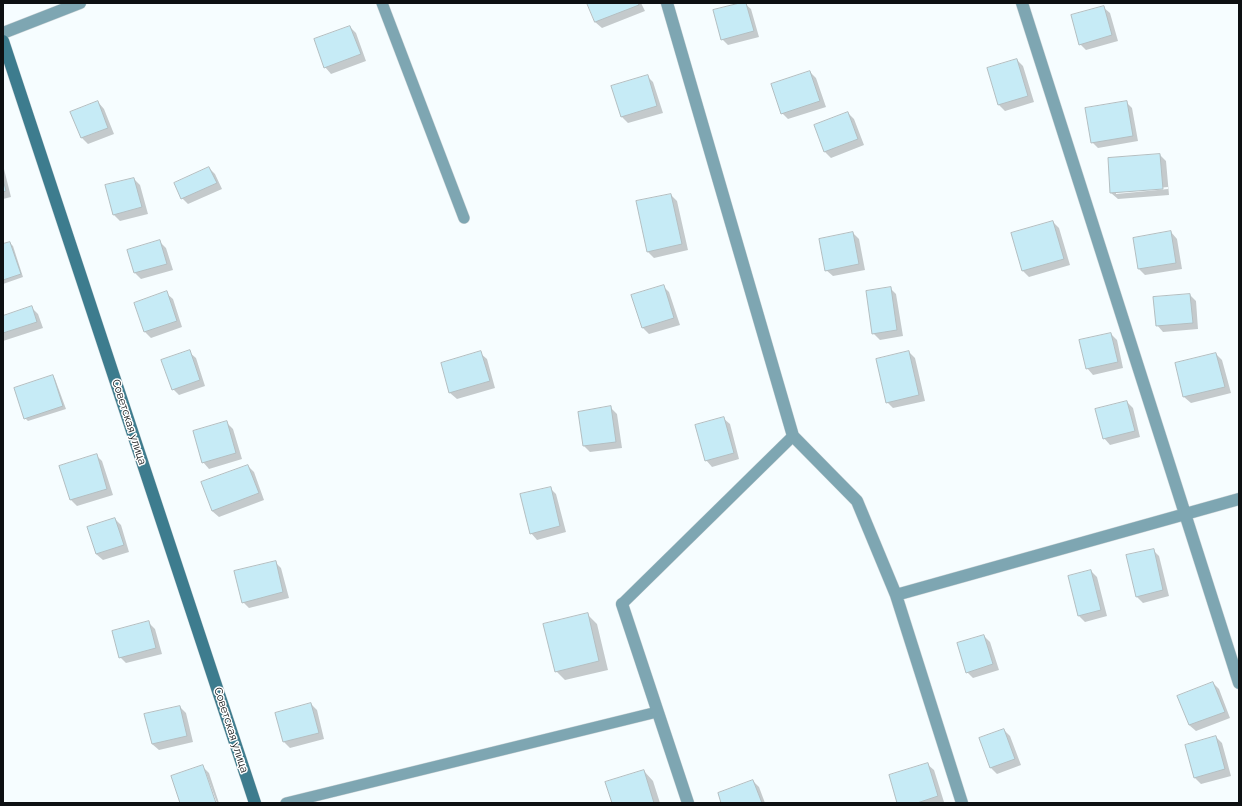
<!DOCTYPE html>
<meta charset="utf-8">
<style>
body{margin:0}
#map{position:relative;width:1242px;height:806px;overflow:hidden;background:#f6fdff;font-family:Raleway,sans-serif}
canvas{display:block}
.frame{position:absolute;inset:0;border:4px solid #0d1012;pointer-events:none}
</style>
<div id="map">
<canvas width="1242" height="806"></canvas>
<div class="frame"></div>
</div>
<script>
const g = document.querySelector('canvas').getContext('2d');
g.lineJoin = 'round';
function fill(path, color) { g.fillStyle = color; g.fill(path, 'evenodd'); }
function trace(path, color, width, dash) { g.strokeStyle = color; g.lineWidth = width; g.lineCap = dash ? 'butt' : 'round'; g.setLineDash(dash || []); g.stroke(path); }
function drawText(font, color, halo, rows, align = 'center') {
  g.font = font + ' Raleway,sans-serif'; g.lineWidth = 3; g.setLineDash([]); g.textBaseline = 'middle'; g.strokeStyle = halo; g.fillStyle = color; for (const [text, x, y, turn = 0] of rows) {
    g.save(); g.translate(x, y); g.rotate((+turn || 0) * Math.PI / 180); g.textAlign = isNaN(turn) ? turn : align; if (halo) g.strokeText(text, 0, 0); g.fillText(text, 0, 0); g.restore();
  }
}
const shadow = new Path2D(`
 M588,3H641L645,11L602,28L595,22Z
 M744,3L751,9L759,37L728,45L722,39Z
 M1103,7L1110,13L1118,41L1086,50L1080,44Z
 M350,27L356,33L366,61L331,74L325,67Z
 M1017,60L1023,66L1034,102L1005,111L998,104Z
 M810,72L816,78L826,107L788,119L782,113Z
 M647,76L653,82L663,113L628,123L622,117L612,87Z
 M98,102L104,109L114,134L88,144L82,138L72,113Z
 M1126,102L1132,108L1138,141L1098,148L1092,142Z
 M848,113L854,119L864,145L831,158L825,152Z
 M1160,155L1166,161L1169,195L1118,199L1111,193L1109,158ZM1168,187V189L1116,194V192Z
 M3,165L11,197L3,199Z
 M209,168L215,174L222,189L188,204L182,198Z
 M134,179L140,185L148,214L120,221L114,215L106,186Z
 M671,195L677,201L688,250L654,258L648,252Z
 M1053,222L1059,228L1070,265L1029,277L1023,271L1012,234Z
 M1171,232L1177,239L1182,269L1145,275L1139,269Z
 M853,233L859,239L865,270L833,276L826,270Z
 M160,242L166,248L173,270L141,279L135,273L129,251Z
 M10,243L13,246L23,277L3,284V245Z
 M663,286L669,292L680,325L649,334L643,328L633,295Z
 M890,288L896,294L903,336L880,340L873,333Z
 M166,293L173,299L182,327L151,338L145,332L135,304Z
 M1190,295L1196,301L1198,329L1163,332L1157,325Z
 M32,308L38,314L43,328L3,341V317Z
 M1111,334L1117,340L1123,368L1093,375L1087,368Z
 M189,352L196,358L205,386L179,395L173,389Z
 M909,352L915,358L925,401L893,408L887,402Z
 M480,353L487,359L495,388L457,399L450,393L442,364Z
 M1216,354L1222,360L1231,393L1191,403L1184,397L1176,364Z
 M53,376L55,379L66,409L28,421L25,418Z
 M1127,402L1133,408L1140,437L1110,445L1104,438Z
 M610,407L617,414L622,448L590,452L584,446L579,412Z
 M723,418L730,424L739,459L712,467L706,460Z
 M226,422L233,429L242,459L209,469L203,462Z
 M96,455L102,461L113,495L77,506L71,500L60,466Z
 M248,466L254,472L264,500L219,517L212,511Z
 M550,488L556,494L566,532L537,540L531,533Z
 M115,519L121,525L129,552L103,560L96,554L88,527Z
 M1153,550L1159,556L1169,596L1143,603L1137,597Z
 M275,562L281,568L289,598L249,608L243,602Z
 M1091,571L1097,577L1107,616L1085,622L1079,616Z
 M587,614L597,624L608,670L565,680L556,671Z
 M149,623L155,629L162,654L126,663L120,657Z
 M984,636L990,642L999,670L973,678L967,672Z
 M1213,683L1219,689L1230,718L1196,731L1189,725Z
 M311,704L317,710L324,739L290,748L284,742Z
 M180,707L186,713L193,742L159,750L152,744Z
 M1004,730L1010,736L1021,765L997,774L991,768Z
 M1216,737L1222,743L1231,776L1201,784L1195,778Z
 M927,764L934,770L944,802L898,803Z
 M202,766L209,773L219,803H217L206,773H204L215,803H182Z
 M644,771L653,781L660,803H613Z
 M753,781L759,787L765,803H723Z`);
const building = new Path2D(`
 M587,3H638L639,5L595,22Z
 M740,3H746L754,31L721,40L713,10Z
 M1104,6L1112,35L1079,45L1071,15Z
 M350,26L361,54L324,68L314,39Z
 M1017,59L1028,96L998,105L987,68Z
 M810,71L820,101L781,114L771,84Z
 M648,75L657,106L621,117L611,86Z
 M98,101L108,128L81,138L70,112Z
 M1127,101L1133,136L1091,143L1085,108Z
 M848,112L858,139L824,152L814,125Z
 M1160,154L1163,189L1110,193L1108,158Z
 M209,167L217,183L181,199L174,183Z
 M134,178L142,207L113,215L105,185Z
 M3,179L6,191L3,192Z
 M671,194L682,244L647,252L636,201Z
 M1053,221L1064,259L1022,271L1011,233Z
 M1171,231L1176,263L1138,269L1133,238Z
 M853,232L859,264L825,271L819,239Z
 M160,240L167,264L134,273L127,250Z
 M10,242L21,274L3,280V244Z
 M664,285L674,318L642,328L631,295Z
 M891,287L897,330L872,334L866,291Z
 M167,291L177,321L144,332L134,303Z
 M1190,294L1193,323L1156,326L1153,297Z
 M32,306L37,322L3,333V316Z
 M1111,333L1118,362L1086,369L1079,340Z
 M190,350L200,380L172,390L161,360Z
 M481,351L490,381L449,393L441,363Z
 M909,351L919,395L886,403L876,359Z
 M1216,353L1225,387L1183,397L1175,363Z
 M53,375L63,406L24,419L14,388Z
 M1127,401L1135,431L1103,439L1095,409Z
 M611,406L616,442L583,446L578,412Z
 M724,417L734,453L705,461L695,425Z
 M227,421L236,453L202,463L193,431Z
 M97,454L107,489L70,500L59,466Z
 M248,465L259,493L212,511L201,482Z
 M551,487L560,526L530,534L520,494Z
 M115,518L124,545L96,554L87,527Z
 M1154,549L1163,590L1136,597L1126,555Z
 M276,561L283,592L242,603L234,571Z
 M1091,570L1101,610L1078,616L1068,576Z
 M588,613L599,661L555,672L543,624Z
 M149,621L156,648L119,658L112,631Z
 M984,635L993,664L966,673L957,643Z
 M1213,682L1225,712L1189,725L1177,696Z
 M311,703L319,733L283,742L275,713Z
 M180,706L187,736L152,744L144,714Z
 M1004,729L1015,759L990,768L979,738Z
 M1216,736L1225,769L1194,778L1185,745Z
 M928,763L938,796L917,803H897L889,775Z
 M203,765L216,803H180L171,776Z
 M644,770L654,803H612L605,782Z
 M753,780L762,803H721L718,793Z`);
const lane = new Path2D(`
 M382,3L464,218
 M622,604L793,436
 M286,803L657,712`);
const street = new Path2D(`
 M667,3L793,436L857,501L896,595L962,803
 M1022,3L1239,683
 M3,33L80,3
 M896,595L1239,499
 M622,604L688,803`);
const secondary = new Path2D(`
 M3,41L255,803`);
const streetNames = [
 ["Советская улица",129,422,72],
 ["Советская улица",231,730,72]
];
fill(shadow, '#0003');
fill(building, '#c6ebf6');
trace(building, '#b3bec1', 1);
trace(lane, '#d1d7d9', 12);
trace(street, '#d1d7d9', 13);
trace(secondary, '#d1d7d9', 13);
trace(lane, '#7ea6b2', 11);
trace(street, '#7ea6b2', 12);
trace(secondary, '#3d7c8e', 12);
drawText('11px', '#0d1012', '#fff', streetNames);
</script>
